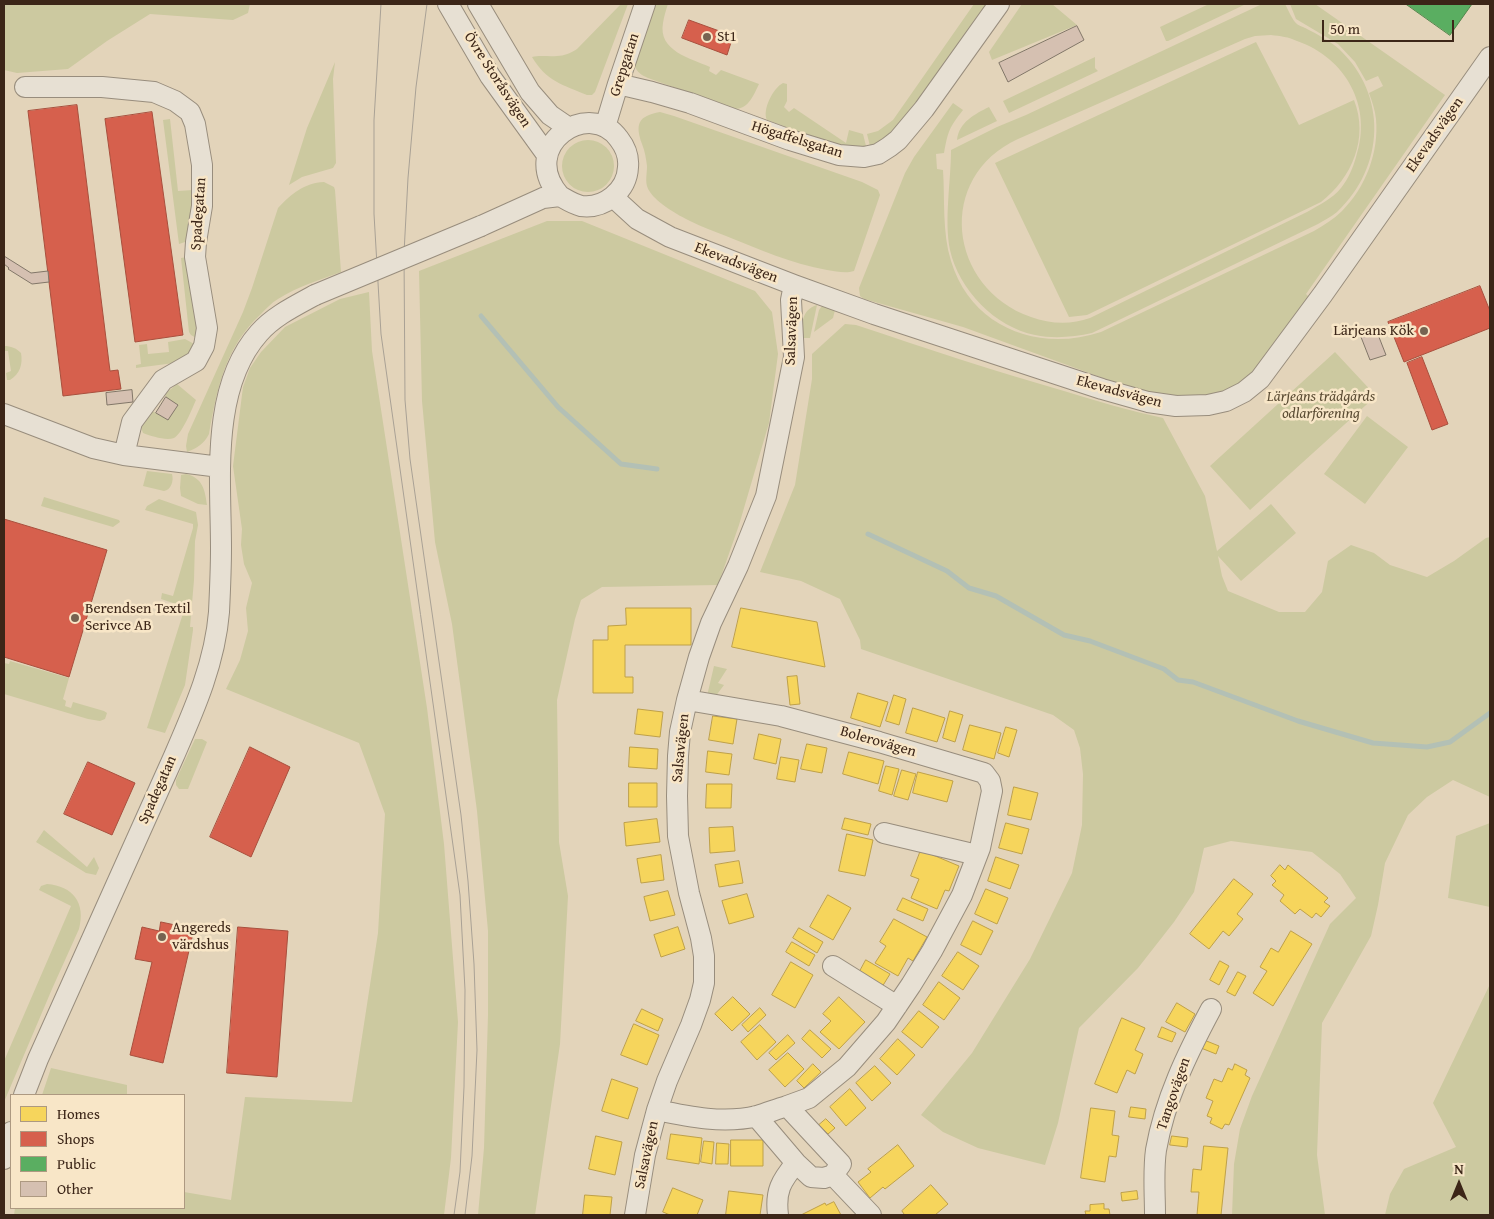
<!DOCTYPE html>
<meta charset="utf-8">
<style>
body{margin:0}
#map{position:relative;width:1494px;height:1219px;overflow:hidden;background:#e3d4ba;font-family:"Gentium Book Plus",serif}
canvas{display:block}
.frame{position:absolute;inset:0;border:5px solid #3c2618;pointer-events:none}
.legend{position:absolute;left:10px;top:1094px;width:175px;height:115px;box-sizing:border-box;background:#f8e6c7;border:1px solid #ad9981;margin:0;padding:6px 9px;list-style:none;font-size:15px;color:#3c2618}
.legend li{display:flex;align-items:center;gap:10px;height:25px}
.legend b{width:25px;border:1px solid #ad9981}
.north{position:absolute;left:1434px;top:1159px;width:50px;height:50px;-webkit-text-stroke:4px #f8e6c7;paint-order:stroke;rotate:0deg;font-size:14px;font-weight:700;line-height:20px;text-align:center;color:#3c2618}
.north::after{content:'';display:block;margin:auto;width:18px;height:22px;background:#3c2618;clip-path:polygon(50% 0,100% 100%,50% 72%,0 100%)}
.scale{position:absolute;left:1322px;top:20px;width:132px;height:22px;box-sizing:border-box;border:2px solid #3c2618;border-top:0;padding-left:6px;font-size:15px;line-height:18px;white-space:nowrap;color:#3c2618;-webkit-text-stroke:4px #f8e6c7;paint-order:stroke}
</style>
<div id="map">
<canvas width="1494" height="1219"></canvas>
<div class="frame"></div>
<ul class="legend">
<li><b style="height:14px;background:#f6d55c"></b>Homes</li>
<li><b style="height:14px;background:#d6604d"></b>Shops</li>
<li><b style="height:14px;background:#5aae61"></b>Public</li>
<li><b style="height:14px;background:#d5c0b1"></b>Other</li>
</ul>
<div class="north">N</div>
<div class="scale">50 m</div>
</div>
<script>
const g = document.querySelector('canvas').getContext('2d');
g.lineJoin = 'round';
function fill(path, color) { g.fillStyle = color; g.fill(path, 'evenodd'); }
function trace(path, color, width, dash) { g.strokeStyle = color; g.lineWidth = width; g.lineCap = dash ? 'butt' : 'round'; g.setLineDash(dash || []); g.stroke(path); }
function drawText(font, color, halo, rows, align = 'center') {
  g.font = font + ' "Gentium Book Plus",serif'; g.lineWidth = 5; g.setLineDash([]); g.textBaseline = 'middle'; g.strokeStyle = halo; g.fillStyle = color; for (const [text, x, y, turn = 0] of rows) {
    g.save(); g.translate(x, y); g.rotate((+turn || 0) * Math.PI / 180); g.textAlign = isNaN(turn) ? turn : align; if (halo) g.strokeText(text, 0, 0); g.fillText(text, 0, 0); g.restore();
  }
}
const green = new Path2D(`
 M4,4H250L248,13L233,20L150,14L107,41L68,69L17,73L4,70Z
 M621,4H628L595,92L592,95H587C563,85 546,81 532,57C540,55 549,57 557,56C564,56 571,53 577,49Z
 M654,4H668C666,10 664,16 663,23C658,51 690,58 710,67L709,71L716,75L721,70L759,84C754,94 749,109 735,109L648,78C641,75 637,72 634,65Z
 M974,4H988L904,124L879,143L870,146L867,134L878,131L893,120Z
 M1022,4H1052L1077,25L992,60L989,52Z
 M1209,4H1246L1168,41H1166L1160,27Z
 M1262,4H1285C1288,9 1292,20 1297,24C1299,26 1304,27 1307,29C1317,34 1330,41 1339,49C1388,95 1385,167 1337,212C1331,217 1324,220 1318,224L1092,333C1074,337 1054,339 1035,335C995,327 959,290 950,250C944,220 951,181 951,150L997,127L1026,115ZM1271,35C1280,36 1289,37 1297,41C1346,58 1373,107 1356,157C1353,168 1348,179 1341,188C1332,199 1319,205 1307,212L1090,318C1071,325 1050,324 1031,317C948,288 935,177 1018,139L1245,39L1255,36Z
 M1290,4H1315L1445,95L1306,294L1310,298L1254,372L1244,382L1224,393L1203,397H1155L963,327L864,299L860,296L859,288L905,173L914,157L953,103L963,110C949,128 948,131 944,153L936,154L937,169L943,170C945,199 942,232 951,261C971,327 1038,353 1101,332L1314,231C1324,225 1334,219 1342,211C1366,187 1379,152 1376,119C1375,110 1372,101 1369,93L1383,86L1378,76L1366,81L1355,62L1338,44L1296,19Z
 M1256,42L1299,125L1354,100C1369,138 1352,178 1321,202L1087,315L1069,317L995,163Z
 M1095,57V68L1098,71L1009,113L1003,101Z
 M335,62L333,79L336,163L333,168L302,177L289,185L307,128Z
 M783,83L787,84V101L784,107L789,112L794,108L846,143L849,130L863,134L866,146C838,150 795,130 767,120C762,110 773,88 783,83Z
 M989,107L997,121L957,140C959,122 975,114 989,107Z
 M660,112L674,116L862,182L878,190L880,195L854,271C845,274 836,271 827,270C792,264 759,249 726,236C714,231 702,227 690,221C678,215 658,204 650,192C644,184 647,176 647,166C646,159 645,151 642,144C635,124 638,116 660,112Z
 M170,119L178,191L193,190C192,205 191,212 188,226C187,232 187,237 185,242L179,244L163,120Z
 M562 166a26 26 0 1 1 52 0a26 26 0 1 1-52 0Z
 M324,182L334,187L335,190L341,272C319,280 297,287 278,299C271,303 266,309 261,314C225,347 217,389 209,434C204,444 197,448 187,452L186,446L188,434L243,312L252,288L278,208C291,194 304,183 324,182Z
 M547,221H582L755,291L772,312L778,354L769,423L739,525L718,585L602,587L581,600L575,619L557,700L559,842L568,896L560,1044L535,1215H478L484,1148L488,1015V931L477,811L452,624L435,542L422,401L419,271Z
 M187,257L197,314L198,339L191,335L189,332L181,258Z
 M369,292L372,351L427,708L444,844L458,1022L451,1158L444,1215H14L15,1208H184V1192L231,1200L245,1097L352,1102L378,933L385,814L359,743L226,689L240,660L248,631L246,608L252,583L244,564L241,545L242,529L233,466L243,387L250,368L261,352L285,327L340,299Z
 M817,305L810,338H801C802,324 801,310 817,305Z
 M822,306L835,310L833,318L814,332L819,310Z
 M845,324L856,325C925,348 994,371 1064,391C1097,401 1130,411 1163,418L1205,496L1217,551L1271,504L1296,533L1241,581L1218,556L1222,576L1228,591L1279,612H1305L1322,592L1328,561L1351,545L1374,553L1390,565L1427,577L1454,561L1486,538L1490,537V797L1453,780L1427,797L1408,815L1385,863L1378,905L1371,936L1322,1023L1317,1155L1325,1215H1232L1234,1164L1240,1129L1252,1096L1330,924L1356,898L1340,874L1312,852L1231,841L1204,848L1194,892L1174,922L1138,968L1079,1028L1058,1123L1045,1165L978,1148L943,1132L921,1115L972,1053L1030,959L1072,873L1082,825L1083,774L1080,748L1074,730L1053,715L861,649L860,640L840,599L801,581L760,572L795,485L812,379V354Z
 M185,339L196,345L188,356L174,363L136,368V365L141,364L139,345L147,344L148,354L169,352L168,342Z
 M4,346C11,346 16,348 21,353C23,364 20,374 10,380H7L6,373L11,371L8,351H4Z
 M1335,352L1376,396L1250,510L1210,466Z
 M177,384L196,400C192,409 182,434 174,438C166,441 151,436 143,433C139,425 145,416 149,409L168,420L178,405L166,397L165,394Z
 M1367,416L1408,447L1365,504L1324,474Z
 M147,471L172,474C174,481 171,490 164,491L143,486Z
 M186,474C203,478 205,490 207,505L198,504L181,496L180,488L181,475Z
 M44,497L119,520L120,522L113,527L41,506Z
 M159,499L196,512L198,525L195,541L194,580L190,627H193V630L185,685L165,733L147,728L185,607L161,599L162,593L173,596L193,528V524L145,510L147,506Z
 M10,661L69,678L63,699L66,701L65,706L71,708L73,702L104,711L107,713L105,719L100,721L88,719L4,694V663L9,664Z
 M714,666L727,669L718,683L724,685L715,697L707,696Z
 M195,739H202L207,742L188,789H179L176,785V780Z
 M1490,823V907L1448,898L1456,836Z
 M44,830L87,867L94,857L99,868L96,875L86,873L36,842Z
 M47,884C73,886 86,903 79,929L52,989L4,1102V1061L71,906L39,890L41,886Z
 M1490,984V1215H1385L1390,1194L1404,1169L1456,1147L1433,1103Z
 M51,1068L127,1085V1095H42Z`);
const homes = new Path2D(`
 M626,608H691V645H625V677H633V693H593V640H608V626L626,625Z
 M741,608L817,622L825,667L732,647Z
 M797,676L800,704L790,705L787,677Z
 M858,693L888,702L880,727L851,718Z
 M894,695L906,699L899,725L886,721Z
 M913,708L945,718L937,742L906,733Z
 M638,709L663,712L660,737L635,734Z
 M950,711L963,715L955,742L943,738Z
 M713,716L737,719L733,744L709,740Z
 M970,725L1001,733L994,759L963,750Z
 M1006,727L1017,730L1009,757L998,753Z
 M759,734L781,739L776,764L754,759Z
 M807,744L827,748L822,773L801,769Z
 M630,747L658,749L657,769L629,767Z
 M708,751L732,754L729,775L706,772Z
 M849,752L884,761L878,784L843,774Z
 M781,757L799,760L795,782L777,779Z
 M886,766L899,769L892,795L879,791Z
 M902,770L916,774L908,800L894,796Z
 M918,772L953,781L947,802L913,793Z
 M629,783H657V807H629Z
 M707,784H732L731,808H706Z
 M1014,787L1038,793L1031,820L1008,815Z
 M845,818L871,824L868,835L842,829Z
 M657,819L660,842L626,846L624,823Z
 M1006,823L1029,829L1022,854L999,848Z
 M733,827L735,851L710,853L709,828Z
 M847,834L873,840L865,876L839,871Z
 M921,850L959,866L949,891L945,890L937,909L911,898L919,879L911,876Z
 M661,855L664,880L641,883L637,859Z
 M996,857L1019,865L1010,889L988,881Z
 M739,861L743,883L719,887L715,865Z
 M1280,865L1285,870L1288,865L1328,898L1324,902L1330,906L1321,917L1316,913L1312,918L1300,909L1295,914L1280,901L1284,895L1272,885L1276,881L1271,876Z
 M1234,879L1253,894L1237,914L1243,919L1229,936L1223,931L1209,949L1190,934Z
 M986,889L1008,898L997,924L975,914Z
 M668,891L675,915L650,921L644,897Z
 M747,894L754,917L729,924L722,901Z
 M828,895L851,908L833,940L810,927Z
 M903,898L928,909L923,921L897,910Z
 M894,919L927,937L913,961L908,958L898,976L875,963L886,946L880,942Z
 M973,921L993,931L981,955L961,945Z
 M678,927L685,949L661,957L654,935Z
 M799,928L823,942L817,953L793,938Z
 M1291,931L1312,944L1273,1006L1253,993L1267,971L1260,967L1271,948L1278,952Z
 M792,942L815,955L809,966L786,952Z
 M958,952L979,966L963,990L942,976Z
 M866,960L890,974L882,987L859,973Z
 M1220,961L1229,966L1219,985L1210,980Z
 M791,962L813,975L795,1008L772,995Z
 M1238,972L1246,976L1235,996L1227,992Z
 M939,982L960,998L944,1020L923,1005Z
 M733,997L750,1014L732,1031L715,1014Z
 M839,997L865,1022L839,1049L820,1032L831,1021L823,1014Z
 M1177,1003L1195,1014L1185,1032L1166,1022Z
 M760,1008L766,1015L748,1032L742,1025Z
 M642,1009L663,1019L658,1031L636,1021Z
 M919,1011L939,1027L922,1048L902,1032Z
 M1122,1018L1145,1028L1135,1050L1143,1054L1135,1074L1127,1070L1117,1093L1095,1084Z
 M634,1024L659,1035L647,1065L621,1055Z
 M760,1025L776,1042L757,1060L741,1042Z
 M1162,1027L1176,1033L1172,1042L1158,1037Z
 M810,1030L831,1049L822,1058L802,1039Z
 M788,1035L795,1043L776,1060L769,1053Z
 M898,1039L915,1055L897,1075L880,1059Z
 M1204,1040L1219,1046L1216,1054L1201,1048Z
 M788,1053L804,1069L785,1087L769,1070Z
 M813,1064L821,1072L804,1088L797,1081Z
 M1235,1064L1247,1070L1245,1075L1250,1078L1229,1125L1225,1124L1222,1129L1210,1123L1212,1118L1207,1116L1213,1101L1206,1098L1214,1079L1222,1082L1228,1068L1232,1070Z
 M875,1066L891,1083L872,1101L856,1083Z
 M612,1079L638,1088L628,1119L602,1111Z
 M850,1089L866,1108L846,1126L830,1107Z
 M1131,1107L1146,1109L1145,1119L1129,1117Z
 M1091,1108L1115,1111L1112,1135L1119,1136L1116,1157L1109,1156L1105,1182L1081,1178Z
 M826,1119L835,1128L828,1134L819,1125Z
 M671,1134L702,1138L699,1164L667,1159Z
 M596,1136L622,1142L615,1175L589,1169Z
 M1172,1136L1188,1138L1187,1147L1170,1145Z
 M731,1140H763V1166H731Z
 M704,1141L714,1142L712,1164L701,1162Z
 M717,1143L729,1144L728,1164H716Z
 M898,1145L914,1166L885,1189L883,1187L870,1198L858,1182L871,1172L868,1169Z
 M1204,1146L1228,1148L1221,1215H1197L1199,1192H1191L1193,1169L1201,1170Z
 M931,1185L948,1204L935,1215H903L904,1214L902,1211Z
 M673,1188L703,1200L697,1215H670L663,1212Z
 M729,1191L763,1195L760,1215H726Z
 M1137,1191L1138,1199L1122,1201L1121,1193Z
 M585,1195L612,1197L610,1215H583Z
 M834,1202L841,1215H801L825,1203L826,1205Z
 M1104,1204V1209H1109L1110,1215H1086L1085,1211H1090V1205Z`);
const shops = new Path2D(`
 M689,20L733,36L727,55L682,38Z
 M77,105L110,371L118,370L121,389L63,396L28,111Z
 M152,112L183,335L135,342L105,119Z
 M1480,286L1490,311V328L1404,362L1388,322Z
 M1422,357L1448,424L1432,430L1407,363Z
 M4,519L107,550L69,677L4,657Z
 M250,747L290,767L251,857L210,837Z
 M88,762L135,783L112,835L64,814Z
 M161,922L194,929L163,1063L130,1055L152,962L135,959L142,927L159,931Z
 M238,927L288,931L277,1077L227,1073Z`);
const public = new Path2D(`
 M1406,4H1472L1450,35Z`);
const stream = new Path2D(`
 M481,316L558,407L621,464L657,469
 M868,534L947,571L969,588L996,596L1064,635L1090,641L1164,669L1178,680L1193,682L1298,721L1373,743L1427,747L1450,742L1490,713`);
const building = new Path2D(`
 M1077,26L1084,40L1008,82L999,63Z
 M4,256L31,273L48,271L49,282L32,284L8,269L9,268L4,264Z
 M1377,332L1386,355L1370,360L1361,337Z
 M132,390L133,402L107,405L106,393Z
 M166,397L178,405L168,420L156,413Z`);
const minor = new Path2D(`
 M448,4L490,76L547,155
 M478,4L530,92L550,115L569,128
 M618,84L652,92L690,103L790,140L839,155L864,157L878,154L889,147L898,140L924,109L999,4
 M25,87H102L154,92L175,101L190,112L195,124L202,165V206L196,242L195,257L207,328L204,346L196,361L163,380L132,422L124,455
 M605,127L618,84L645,4
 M613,197L637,219L670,237L794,285L874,314L1102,389L1148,402L1176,406L1208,405L1226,401L1244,392L1260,379L1323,294L1490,57
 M481,226L543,198L560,196C567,200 573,204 581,206C604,209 627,191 628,167C629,157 626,148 619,139C590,97 516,146 560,196
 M4,414L93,448L124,455L220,467
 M687,700L781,716L879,742L984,773L990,781L992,791L980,848L962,895L932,951L911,985L886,1022L847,1067L809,1098L787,1106
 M884,833L977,855
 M833,966L897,1006
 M24,1095L38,1059L174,756C194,710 215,663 219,612C220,591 221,569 221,548C221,480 210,388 259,333C274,316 295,306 315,295
 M657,1110C690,1117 724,1124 757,1116C767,1113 777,1109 787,1106L841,1164L833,1175L871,1215
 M756,1116L796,1163L811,1177L824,1178L833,1175
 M4,1159L11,1132
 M635,1215L645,1155L657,1110L667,1081L691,1025L700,1000L704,983V956L701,938L689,893L678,836L677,796L678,756L680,732L687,700L699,657L711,623L738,566L766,496L794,357L791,300L794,285
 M778,1215C775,1191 781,1181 796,1163
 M1155,1215C1155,1194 1153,1171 1156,1150C1165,1099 1187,1054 1211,1009`);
const tram = new Path2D(`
 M381,4L374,120V214L381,334L460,895L465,990L464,1087L460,1172L454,1215
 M427,4L416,87L408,178L404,253L405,400L410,459L461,815L468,881L474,964L477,1050L472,1156L465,1215`);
const minorBridge = new Path2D(`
 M315,295L481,226`);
const markers = [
 [707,37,5,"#766351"],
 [1424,331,5,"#766351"],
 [75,618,5,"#766351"],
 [162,937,5,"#766351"]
];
const poiNames = [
 ["St1",717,37],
 ["Lärjeans Kök",1414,331,"right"],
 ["Berendsen Textil",85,609],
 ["Serivce AB",85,626],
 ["Angereds",172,928],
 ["värdshus",172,945]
];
const streetNames = [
 ["Grepgatan",625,65,-72],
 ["Övre Storåsvägen",497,80,57],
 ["Ekevadsvägen",1435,135,-55],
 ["Högaffelsgatan",797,140,17],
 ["Spadegatan",199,214,-86],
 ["Ekevadsvägen",736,263,21],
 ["Salsavägen",792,331,-88],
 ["Ekevadsvägen",1119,392,15],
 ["Bolerovägen",878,742,16],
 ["Salsavägen",681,748,-84],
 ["Spadegatan",158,790,-66],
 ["Tangovägen",1174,1094,-71],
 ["Salsavägen",647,1155,-78]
];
const parkNames = [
 ["Lärjeåns trädgårds",1321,397],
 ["odlarförening",1321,414]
];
fill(green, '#ccc9a0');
fill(homes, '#f6d55c');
trace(homes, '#bea048', 1);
fill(shops, '#d6604d');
trace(shops, '#a84f3d', 1);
fill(public, '#5aae61');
trace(public, '#51854b', 1);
trace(stream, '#b3c0b5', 5);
fill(building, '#d5c0b1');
trace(building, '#817668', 1);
trace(minor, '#988d7d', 22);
trace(minor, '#e7e0d3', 20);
trace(tram, '#a9a195', 1);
trace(minorBridge, '#988d7d', 22, []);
trace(minorBridge, '#e7e0d3', 20);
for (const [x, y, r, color] of markers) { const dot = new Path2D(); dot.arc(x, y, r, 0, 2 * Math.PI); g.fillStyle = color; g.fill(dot); trace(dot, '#f8e6c7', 2); }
drawText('15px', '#3c2618', '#f8e6c7', poiNames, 'left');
drawText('15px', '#3c2618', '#f8e6c7', streetNames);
drawText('italic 15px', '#5b4c34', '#f8e6c7', parkNames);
</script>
